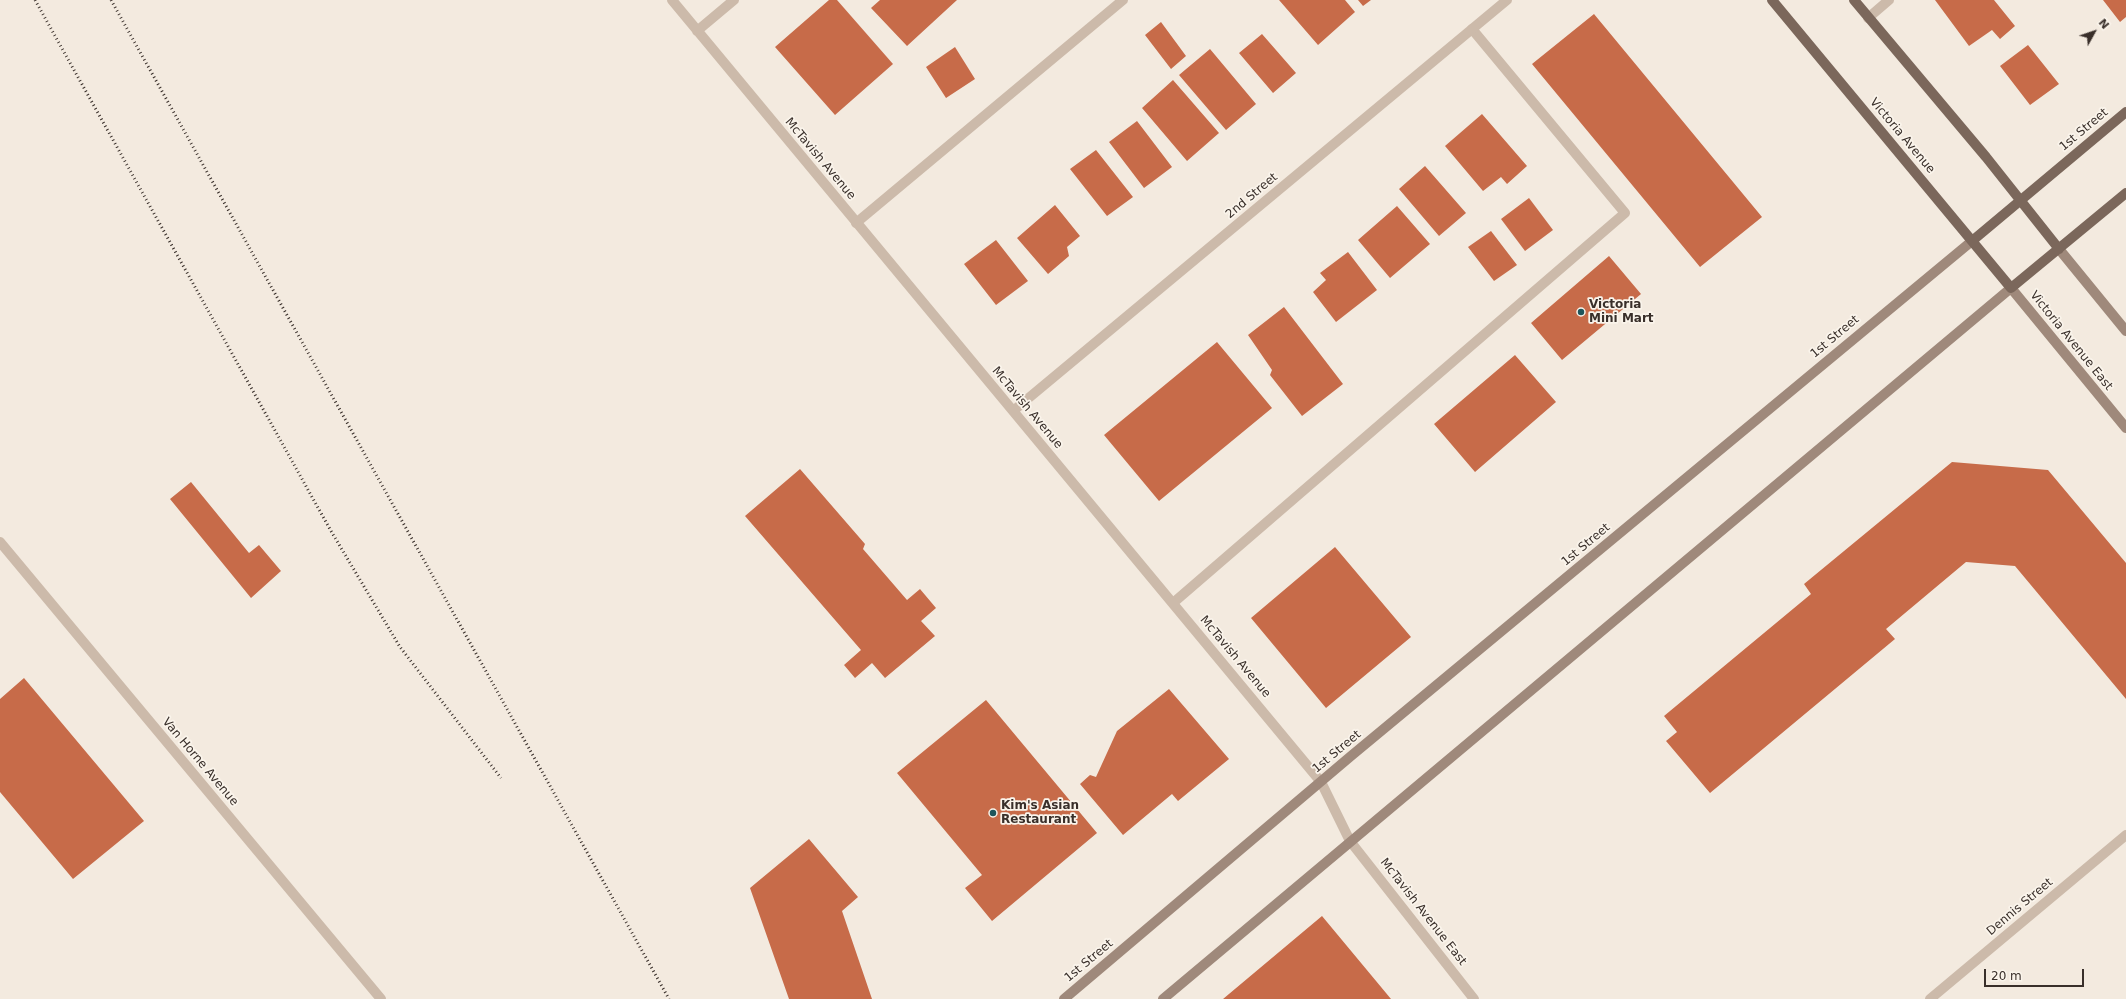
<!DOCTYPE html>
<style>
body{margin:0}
#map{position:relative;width:2126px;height:999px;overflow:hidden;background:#f3eadf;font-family:"DejaVu Sans",sans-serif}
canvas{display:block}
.north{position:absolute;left:2074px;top:12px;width:40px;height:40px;-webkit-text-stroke:3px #faf4eb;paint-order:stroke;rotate:50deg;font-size:11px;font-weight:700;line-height:16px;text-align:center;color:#392f2a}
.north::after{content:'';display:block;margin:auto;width:14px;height:18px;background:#392f2a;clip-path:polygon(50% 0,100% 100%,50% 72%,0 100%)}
.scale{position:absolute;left:1984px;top:969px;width:100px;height:18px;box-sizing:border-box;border:2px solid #392f2a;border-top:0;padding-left:5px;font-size:12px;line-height:14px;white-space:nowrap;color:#392f2a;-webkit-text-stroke:3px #faf4eb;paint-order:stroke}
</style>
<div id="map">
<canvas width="2126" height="999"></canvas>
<div class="north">N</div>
<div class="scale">20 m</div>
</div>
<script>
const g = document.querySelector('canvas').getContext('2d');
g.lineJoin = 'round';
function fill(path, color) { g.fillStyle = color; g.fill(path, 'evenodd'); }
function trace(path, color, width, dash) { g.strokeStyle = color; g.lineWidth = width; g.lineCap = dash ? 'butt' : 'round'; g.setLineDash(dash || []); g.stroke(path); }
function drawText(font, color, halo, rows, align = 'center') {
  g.font = font + ' "DejaVu Sans",sans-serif'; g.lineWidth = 3.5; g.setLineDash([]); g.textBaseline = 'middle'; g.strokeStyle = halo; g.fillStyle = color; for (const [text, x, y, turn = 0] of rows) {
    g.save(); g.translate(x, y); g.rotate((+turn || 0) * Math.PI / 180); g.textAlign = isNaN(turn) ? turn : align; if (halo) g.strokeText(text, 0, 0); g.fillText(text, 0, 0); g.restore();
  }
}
const building = new Path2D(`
 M829,0H837L893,64L835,115L775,47Z
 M880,0H957L907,46L871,8Z
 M1279,0H1345L1355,12L1318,45Z
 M1358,0H1371L1363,6Z
 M1935,0H1994L2015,26L2000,39L1992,30L1969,46Z
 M2103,0H2126V17L2120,22Z
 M1594,14L1762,217L1700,267L1532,64Z
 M1161,22L1186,56L1171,69L1145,35Z
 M1262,34L1296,73L1273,93L1239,53Z
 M2028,45L2059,84L2030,105L2000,66Z
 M955,47L975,79L946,98L926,67Z
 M1210,49L1256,104L1226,130L1179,75Z
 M1173,80L1219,133L1187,161L1142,108Z
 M1482,114L1527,166L1507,184L1501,177L1483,191L1445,146Z
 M1137,121L1172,167L1144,188L1109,142Z
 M1096,150L1133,197L1107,216L1070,169Z
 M1425,166L1466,213L1439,236L1399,189Z
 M1529,198L1553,230L1525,251L1501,219Z
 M1055,205L1080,236L1067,247L1069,256L1048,274L1017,238Z
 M1397,206L1430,244L1390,278L1358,240Z
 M1491,231L1517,265L1494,281L1468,247Z
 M996,240L1028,281L996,305L964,264Z
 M1348,252L1377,290L1336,322L1313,292L1326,280L1320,273Z
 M1609,256L1641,294L1562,360L1531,323Z
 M1284,307L1343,384L1302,416L1270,375L1272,370L1248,335Z
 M1217,342L1272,408L1159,501L1104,435Z
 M1515,355L1556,402L1475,472L1434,424Z
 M1952,462L2048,470L2126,563V699L2015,566L1966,562L1886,629L1895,639L1710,793L1666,741L1677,732L1664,716L1811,594L1804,584Z
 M800,469L865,544L863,549L907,600L920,589L936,608L921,621L935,636L885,678L872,663L855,678L844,665L861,650L745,516Z
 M191,482L249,553L259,545L281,571L251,598L170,499Z
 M1335,547L1411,637L1326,708L1251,618Z
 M24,678L144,821L73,879L0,792V699Z
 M1169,689L1229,759L1178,801L1172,794L1123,835L1080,784L1090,775L1096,777L1117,731Z
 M986,700L1097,833L992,921L965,888L982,875L897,773Z
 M809,839L858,897L842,911L872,999H789L750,888Z
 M1322,916L1391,999H1223Z`);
const service = new Path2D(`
 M1868,18L1889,0
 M856,223L1123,0
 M1173,603L1625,213L1472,29`);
const minor = new Path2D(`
 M672,0L1321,782L1350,841L1474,999
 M697,31L734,0
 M1013,411L1507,0
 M0,542L381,999
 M1930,999L2126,835`);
const secondary = new Path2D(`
 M2059,249L2126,331
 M1064,999L1351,756L1972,241
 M1163,999L2011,288L2126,428`);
const primary = new Path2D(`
 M1772,0L2011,288L2126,193
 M1854,0L1986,157L2059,249
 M1972,241L2126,112`);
const rail = new Path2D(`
 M35,0L331,531L400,647L501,778
 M111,0L669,999`);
const markers = [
 [1581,312,4,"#1e555b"],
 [993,813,4,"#1e555b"]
];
const streetNames = [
 ["1st Street",2084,130,-40],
 ["Victoria Avenue",1902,136,50],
 ["McTavish Avenue",820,159,50],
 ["2nd Street",1252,196,-40],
 ["1st Street",1835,337,-40],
 ["Victoria Avenue East",2071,341,51],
 ["McTavish Avenue",1027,408,50],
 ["1st Street",1586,545,-40],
 ["McTavish Avenue",1235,657,50],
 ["1st Street",1337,752,-40],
 ["Van Horne Avenue",200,762,50],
 ["Dennis Street",2020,907,-40],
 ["McTavish Avenue East",1423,912,52],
 ["1st Street",1089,961,-40]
];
const poiNames = [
 ["Victoria",1589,305],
 ["Mini Mart",1589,319],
 ["Kim's Asian",1001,806],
 ["Restaurant",1001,820]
];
fill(building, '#c76b49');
trace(service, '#ccbaaa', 10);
trace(minor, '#ccbaaa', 10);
trace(secondary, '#9f897b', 10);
trace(primary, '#7b675b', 10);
trace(rail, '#392f2a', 3, [1, 3]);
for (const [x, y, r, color] of markers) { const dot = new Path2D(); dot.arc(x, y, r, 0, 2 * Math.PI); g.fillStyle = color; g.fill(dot); trace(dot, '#faf4eb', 1.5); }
drawText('12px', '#392f2a', '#faf4eb', streetNames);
drawText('bold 12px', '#392f2a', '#faf4eb', poiNames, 'left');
</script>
